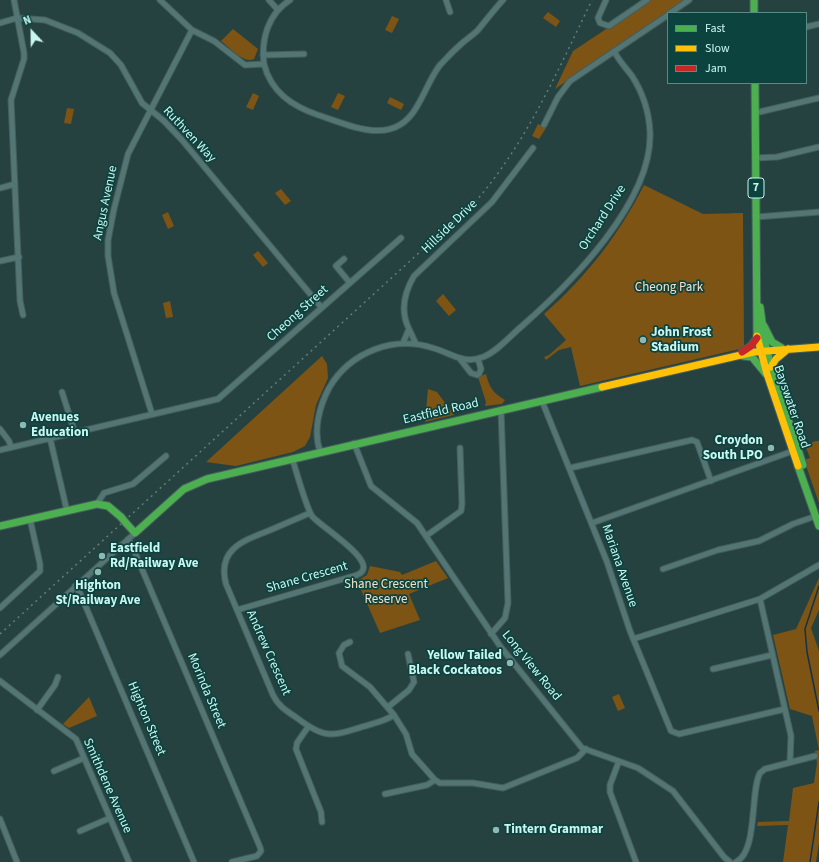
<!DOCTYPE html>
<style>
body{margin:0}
#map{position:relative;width:819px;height:862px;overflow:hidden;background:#264240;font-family:"Source Sans 3",sans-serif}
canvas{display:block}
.legend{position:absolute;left:667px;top:12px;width:140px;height:72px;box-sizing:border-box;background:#0c433f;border:1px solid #588b86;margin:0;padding:5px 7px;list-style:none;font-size:12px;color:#caf6f1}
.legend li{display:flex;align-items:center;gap:8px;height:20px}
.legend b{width:20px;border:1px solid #588b86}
.north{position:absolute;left:12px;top:12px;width:40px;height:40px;-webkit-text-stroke:3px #0c433f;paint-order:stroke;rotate:338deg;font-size:11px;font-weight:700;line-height:16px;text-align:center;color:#caf6f1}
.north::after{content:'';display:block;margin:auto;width:14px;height:18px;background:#caf6f1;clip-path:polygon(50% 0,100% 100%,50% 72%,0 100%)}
</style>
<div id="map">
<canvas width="819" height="862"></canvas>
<ul class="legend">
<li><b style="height:5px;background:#4caf50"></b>Fast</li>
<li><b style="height:5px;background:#ffc107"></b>Slow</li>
<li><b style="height:5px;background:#c62828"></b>Jam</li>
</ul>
<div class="north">N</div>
</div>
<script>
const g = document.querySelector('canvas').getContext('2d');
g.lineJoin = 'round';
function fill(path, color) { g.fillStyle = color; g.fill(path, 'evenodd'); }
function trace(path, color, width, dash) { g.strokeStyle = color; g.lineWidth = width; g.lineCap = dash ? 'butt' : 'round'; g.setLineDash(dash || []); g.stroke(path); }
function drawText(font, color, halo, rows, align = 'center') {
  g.font = font + ' "Source Sans 3",sans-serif'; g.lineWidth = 3.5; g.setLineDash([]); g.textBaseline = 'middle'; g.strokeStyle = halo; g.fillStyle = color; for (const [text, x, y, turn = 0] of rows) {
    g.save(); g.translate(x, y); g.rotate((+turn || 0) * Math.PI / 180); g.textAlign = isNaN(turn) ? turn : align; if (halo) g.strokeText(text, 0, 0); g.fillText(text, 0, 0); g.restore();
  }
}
const green = new Path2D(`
 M650,0H685L555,89L573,51Z
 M548,12L560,21L556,27L543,18Z
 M392,16L399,19L392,33L385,30Z
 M233,29L258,49L254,59C244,64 230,48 221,41Z
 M253,93L259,96L253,110L246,107Z
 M338,93L345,96L338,110L331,107Z
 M390,97L404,104L401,110L387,103Z
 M67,108L74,109L71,124L64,123Z
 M538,124L546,128L539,139L532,136Z
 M644,185L703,214L743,213L744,348L580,386L571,347L559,350L546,360L544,357L549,355L566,340L544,314C586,277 619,235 644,185Z
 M281,189L291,201L285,205L275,193Z
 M168,212L174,226L168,229L162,215Z
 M258,251L268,263L263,267L253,255Z
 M443,294L456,310L449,316L436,301Z
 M170,301L173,317L166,318L163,303Z
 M322,356L327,364L328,378L316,405L310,437L305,446L293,452L236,466L206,462Z
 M486,374C489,387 493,393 505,400L502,404L485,406L486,402L478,377Z
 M428,389L437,392L454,415L425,422Z
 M816,441H819V503L804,460L810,458L805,445Z
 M436,561L448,578L409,594L420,620L380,633L357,581L367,575L370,566L400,572L402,575Z
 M819,578V610L811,628L819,651V843L816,862H783L788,825L757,826L758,822L789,821L793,788L814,783L817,763L815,751L819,750L812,716L790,709L773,635L796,629Z
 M619,694L625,708L618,711L612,697Z
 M89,697L97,716L69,728L63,724Z`);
const stream = new Path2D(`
 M819,586L805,629L807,652L819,711
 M810,862L819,802`);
const street = new Path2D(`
 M14,0L24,53V59L11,100L20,301L23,315
 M160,0L192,30L214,41L245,65L264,64C271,92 292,106 318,115C352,126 393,147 416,108C425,94 430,78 440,65C446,59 452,52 459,46C465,40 472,36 478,30C486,20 494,10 503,0
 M269,0L278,10
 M446,0L450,12
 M606,0L598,18L600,23L609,26L647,0
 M670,13L689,0
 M0,23L17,18L45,20L78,33L110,53L121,65L142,103L164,121L182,140L321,307
 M806,27L819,24
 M263,55L304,54
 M264,64C261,39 268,14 290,0
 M755,113L819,98
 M544,125L558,97L570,81L668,15
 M755,158L777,157L819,147
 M0,188L15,184
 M756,217L819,212
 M344,259L336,266L350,283
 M0,261L19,257
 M409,329L416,344
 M403,343L409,329C400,311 404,293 414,276L492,202L533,148
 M460,359L471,373L477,375L479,374L481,369L478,359
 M62,392L75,433
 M542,401L607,562L630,631L671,731L679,734L785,709
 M152,414L114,293L108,256V240L114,209L128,154L192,30
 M0,429L9,441L11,447
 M50,438L67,511
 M354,443L371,486L417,523L500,646L582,748L638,768L673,791L724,857L730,862
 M0,450L218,399L401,238
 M320,451C313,431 319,407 329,388C350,352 394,335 433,348C451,353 464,365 483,357C498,351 510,336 522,326C571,283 653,201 650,132C649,112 643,93 632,76C626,68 619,61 614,51
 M570,468L692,440L697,442L711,481
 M97,504L104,493L133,484L166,456
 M310,513C296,519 282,525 268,531C242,541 217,550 226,584L273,695C278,706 287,711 297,718C326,740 332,736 365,726C375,723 385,721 394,715L406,734L412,754L435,780L440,783H473L503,788L577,758L586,749
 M592,523L793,451
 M426,536L461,511L462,504L460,448
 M128,539L133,548L260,847L261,851L257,856L232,862
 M663,569L718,550L759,541L793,524L816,516
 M75,586L80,593L194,862
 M760,599L791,736L790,762
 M0,608L40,571V564L30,519
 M237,610L357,575C384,564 319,526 312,516C306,507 296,470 292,458
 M491,634L505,618L508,603L501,410
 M633,639L760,599L819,565
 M350,642L344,645L339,653L342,666L370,687L394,715
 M0,655L135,533
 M713,669L772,655
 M0,681L76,739L129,862
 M388,707L409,690L414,682L408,654
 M37,710L55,685L58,677
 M308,727L297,743L296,749L321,812L322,822
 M619,761L610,785V792L636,862
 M54,771L84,758
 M385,794L427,785L435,780
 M0,819L17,862
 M80,831L110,818
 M736,862C758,852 750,791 760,773L765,769L815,756`);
const fast = new Path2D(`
 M754,0V13
 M755,83L757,336
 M760,307L765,343L771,367L803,465
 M764,326L772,342L782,348
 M743,356L752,357L766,374
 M798,466L819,526
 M126,523L135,533L184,489L207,479L602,387
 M0,526L97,504L108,506L121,517`);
const slow = new Path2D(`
 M757,336L767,374L798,466
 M771,367L776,359L788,349
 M602,387L754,352L819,347`);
const jam = new Path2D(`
 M742,352L751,346L757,338`);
const rail = new Path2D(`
 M0,634L476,201C527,142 558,70 592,0`);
const fastBridge = new Path2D(`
 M121,517L126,523`);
const markers = [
 [643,340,4,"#91b7b3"],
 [23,425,4,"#91b7b3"],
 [771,448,4,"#91b7b3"],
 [102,556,4,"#91b7b3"],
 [98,572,4,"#91b7b3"],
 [510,663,4,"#91b7b3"],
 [496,830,4,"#91b7b3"]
];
const shields = [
 [756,188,16]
];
const shieldNames = [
 ["7",756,188]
];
const streetNames = [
 ["Ruthven Way",189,135,47],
 ["Angus Avenue",106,203,-78],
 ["Orchard Drive",603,218,-57],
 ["Hillside Drive",450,227,-44],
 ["Cheong Street",298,314,-42],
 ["Bayswater Road",791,407,71],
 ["Eastfield Road",441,412,-13],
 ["Mariana Avenue",619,566,71],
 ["Shane Crescent",307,578,-16],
 ["Andrew Crescent",268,653,66],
 ["Long View Road",531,666,51],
 ["Morinda Street",206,691,67],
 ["Highton Street",146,719,67],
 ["Smithdene Avenue",107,786,66]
];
const parkNames = [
 ["Cheong Park",669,288],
 ["Shane Crescent",386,585],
 ["Reserve",386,600]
];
const poiNames = [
 ["John Frost",651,333],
 ["Stadium",651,348],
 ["Avenues",31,418],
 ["Education",31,433],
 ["Croydon",763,441,"right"],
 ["South LPO",763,456,"right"],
 ["Eastfield",110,549],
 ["Rd/Railway Ave",110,564],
 ["Highton",98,586,"center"],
 ["St/Railway Ave",98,601,"center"],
 ["Yellow Tailed",502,656,"right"],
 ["Black Cockatoos",502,671,"right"],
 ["Tintern Grammar",504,830]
];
fill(green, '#7d5414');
trace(stream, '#153148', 1.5);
trace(street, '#455e5c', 7);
trace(fast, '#455e5c', 9);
trace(slow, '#455e5c', 9);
trace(jam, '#455e5c', 9);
trace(street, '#537674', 5);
trace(fast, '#4caf50', 7);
trace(slow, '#ffc107', 7);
trace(jam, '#c62828', 7);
trace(rail, '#627d7b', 1.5, [2, 4]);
trace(fastBridge, '#455e5c', 9, []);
trace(fastBridge, '#4caf50', 7);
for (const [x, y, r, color] of markers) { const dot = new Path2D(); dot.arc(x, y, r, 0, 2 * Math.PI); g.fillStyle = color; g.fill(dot); trace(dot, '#0c433f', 1.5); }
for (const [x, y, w] of shields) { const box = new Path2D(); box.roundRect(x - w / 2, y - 10, w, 20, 3); g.fillStyle = '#0c433f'; g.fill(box); trace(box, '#caf6f1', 1); }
drawText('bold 12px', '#caf6f1', null, shieldNames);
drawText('13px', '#caf6f1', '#0c433f', streetNames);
drawText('13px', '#f4e0cb', '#0c433f', parkNames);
drawText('bold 13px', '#caf6f1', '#0c433f', poiNames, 'left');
</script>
